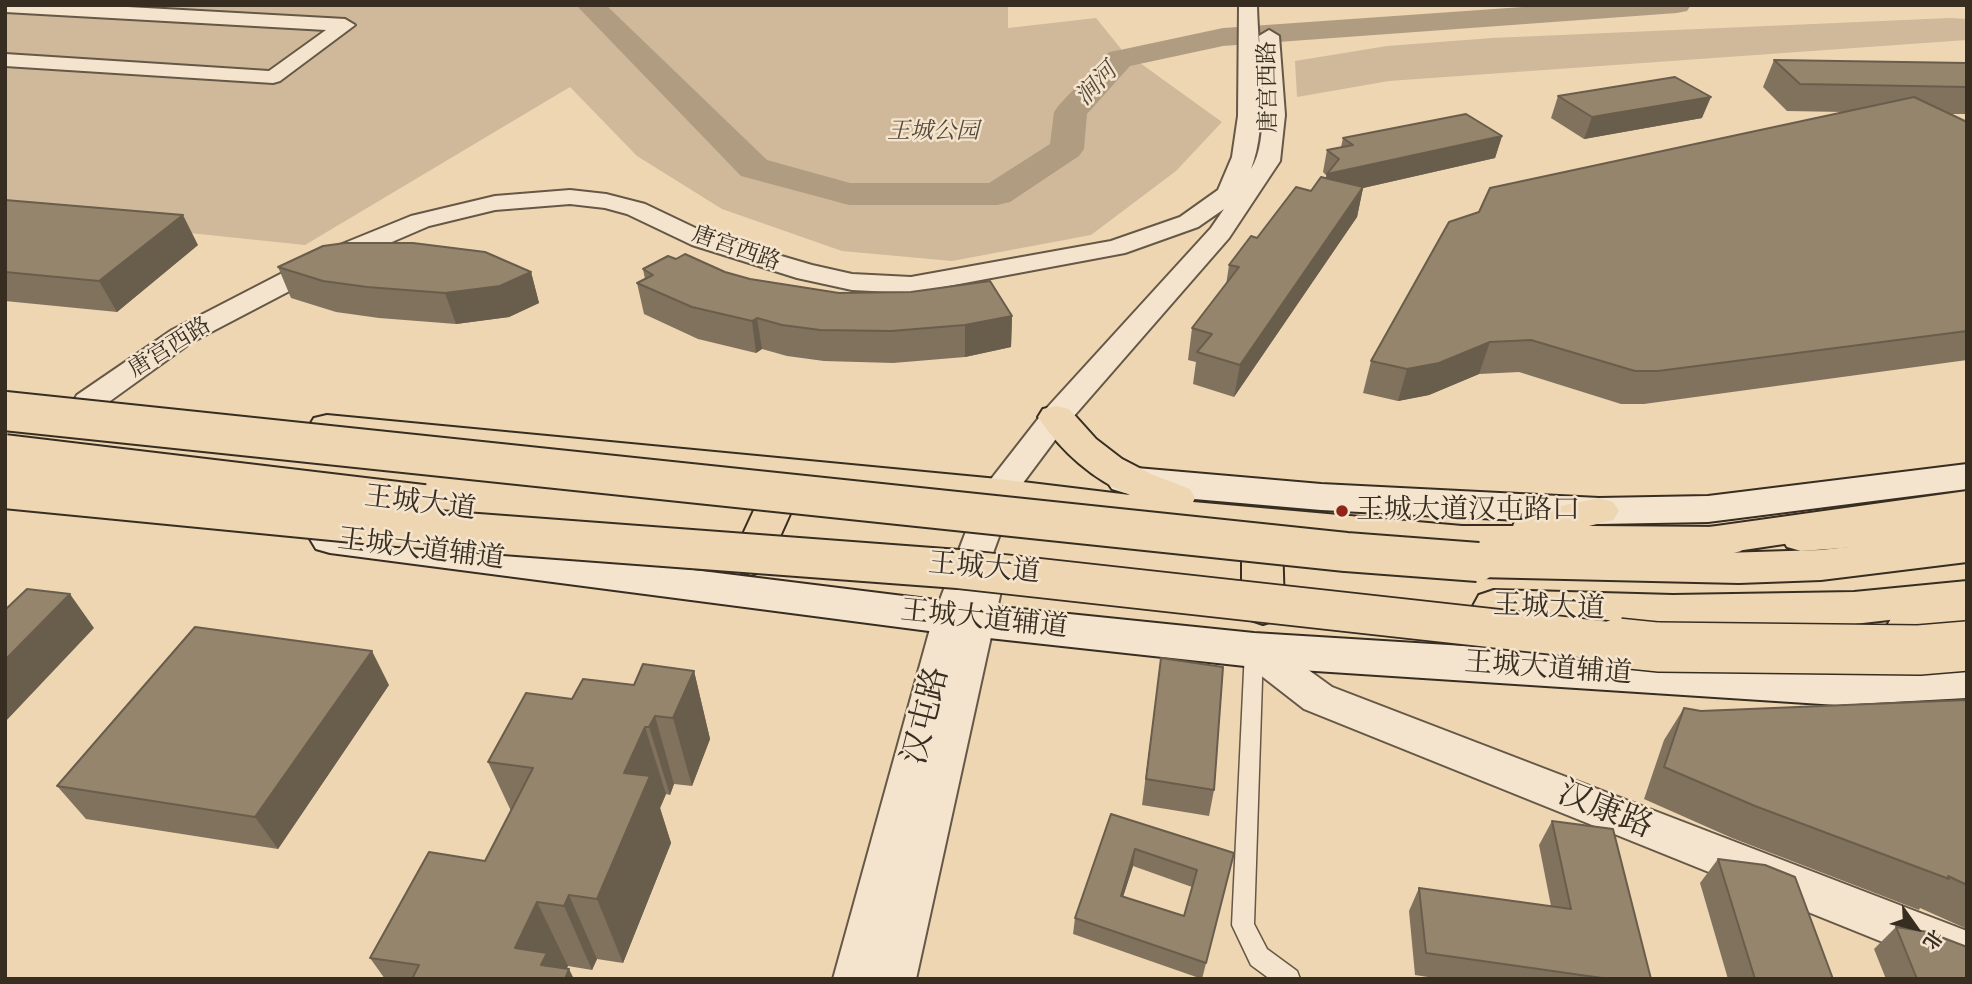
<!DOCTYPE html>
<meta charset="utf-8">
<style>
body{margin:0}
#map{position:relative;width:1972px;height:984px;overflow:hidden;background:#eed6b3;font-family:"Gentium Book Plus","Noto Serif SC",serif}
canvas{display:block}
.frame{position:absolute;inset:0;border:7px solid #372e21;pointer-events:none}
.north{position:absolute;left:1881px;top:893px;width:70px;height:70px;-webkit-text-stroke:5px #f4e4ce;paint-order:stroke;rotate:124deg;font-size:19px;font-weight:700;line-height:28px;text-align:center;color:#372e21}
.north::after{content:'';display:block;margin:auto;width:24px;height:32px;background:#372e21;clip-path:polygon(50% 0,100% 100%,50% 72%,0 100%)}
</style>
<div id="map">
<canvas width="1972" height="984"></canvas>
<div class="frame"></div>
<div class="north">北</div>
</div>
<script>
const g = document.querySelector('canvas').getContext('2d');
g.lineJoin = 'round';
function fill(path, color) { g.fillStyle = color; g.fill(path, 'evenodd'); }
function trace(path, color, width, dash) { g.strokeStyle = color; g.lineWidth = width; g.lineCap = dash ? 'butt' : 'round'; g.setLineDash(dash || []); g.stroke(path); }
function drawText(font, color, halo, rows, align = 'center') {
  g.font = font + ' "Gentium Book Plus","Noto Serif SC",serif'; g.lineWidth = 5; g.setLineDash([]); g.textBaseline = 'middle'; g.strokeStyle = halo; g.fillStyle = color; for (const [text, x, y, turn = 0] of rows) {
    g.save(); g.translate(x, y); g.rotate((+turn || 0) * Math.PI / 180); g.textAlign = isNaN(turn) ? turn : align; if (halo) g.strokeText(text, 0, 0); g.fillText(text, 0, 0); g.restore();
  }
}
const green = new Path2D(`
 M5,5H1008V28L1096,18L1122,50L1222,122L1176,171L1091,235L952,261L842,251L722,209L637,156L570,87L305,245L45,218L5,219Z
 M1950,18L1967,19V40L1389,81L1297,97L1295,61L1387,46L1492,38Z`);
const river = new Path2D(`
 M576,5H606L767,160L850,183H989L1050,144L1054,112L1059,105L1109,52L1120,50L1223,28L1551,5H1691L1687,11L1677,13L1223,46L1130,66L1087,114L1084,149L1079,156L1010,202L997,205H849L741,176Z`);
const lane = new Path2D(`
 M1254,643L1260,645L1263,650L1254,924L1267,949L1297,971L1300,979H1270L1251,965L1232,925L1245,650L1248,645Z`);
const street = new Path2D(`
 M5,5H92L345,19L355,25L280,81L273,83L5,66V54L269,71L326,30L5,12Z
 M1239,5H1257C1258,54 1269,123 1251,169C1270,141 1261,70 1259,36L1269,30L1279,36L1285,115L1280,161L1229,238L1067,424L1014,495L984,578L996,582L1001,591L916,979H833L933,618L981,492L1045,410L1211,228L1224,209L1198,227L1125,253L911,293L852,290L797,278L692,245L627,214L605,208L570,204L495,210L429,226L343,263L192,342L99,409L88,411L77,409L73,402L77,395L172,330L325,251L411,216L495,196L570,190L606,194L645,204L710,235L812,265L852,274L911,277L1111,241L1180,217L1218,190L1232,157L1238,116Z
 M1254,635L1267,640L1332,687L1967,931V976L1304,709L1241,660L1235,650L1241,640Z`);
const secondary = new Path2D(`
 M1967,464V489L1708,522L1599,524L1321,510L1125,493L1112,489L1106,480L1112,471L1125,467L1321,484L1599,498L1708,496Z
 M330,525L952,602L1254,633L1837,669L1967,662V698L1837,705L1254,667L952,634L330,553L316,549L310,539L316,529Z`);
const primary = new Path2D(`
 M1056,406L1069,409L1096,439L1122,459L1151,474L1190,489L1195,498L1193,502L1462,526H1513L1518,515L1599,498L1613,502L1619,511L1613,520L1589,526L1727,527L1741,531L1747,541L1741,551L1727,555L1462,554L1282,539L1284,608L1278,619L1263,624L1248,619L1242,608V535L998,505L803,485L765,570L751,575L737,570L731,560L767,482L327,437L314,434L309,426L314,418L327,415L998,479L1130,495C1092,479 1061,451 1038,417L1043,409Z
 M1967,511V539L1801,551L1787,547L1781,537L1787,527L1801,523Z
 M1967,605V637L1907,645L1892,641L1885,629L1892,617L1907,613Z`);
const highway = new Path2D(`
 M1967,491V517L1723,553L1821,550L1967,534V562L1821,580L1739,583L1478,577L1464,572L1458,562L1464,552L1478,547L1680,552L1675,543L1681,533L1695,529Z
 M1967,581V611L1854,624L1673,627L1494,622L1479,617L1473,606L1479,595L1494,590L1673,595L1854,592Z`);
const highwayBridgeFar1 = new Path2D(`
 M5,411L1346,552L1478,562
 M5,454L424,504
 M5,489L384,526L958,569L1635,644`);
const highwayBridge = new Path2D(`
 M1619,643L1658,647L1919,650L1967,646`);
const wall = new Path2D(`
 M1774,60L1967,63V114H1950L1967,122V360L1644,404H1621L1519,372L1479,374L1429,395L1398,401L1363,393L1371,361L1845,112L1787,111L1763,87Z
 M1558,96L1702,118L1584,139L1551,118Z
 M1502,136L1495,158L1363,188L1357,217L1234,397L1193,384L1196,362L1188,360L1192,328L1226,285L1229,265L1257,238L1326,178V175L1323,172L1327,150L1341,147L1343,138Z
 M5,200L198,245L117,312L5,301Z
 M278,267L531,272L539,303L509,317L456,324L379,318L336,312L291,298Z
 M643,269L725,272L750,279L839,293L1012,316L1011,347L965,357L893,363L824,361L787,356L762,349L756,353L698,339L644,314L637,283L645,279Z
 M1161,658L1214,790L1209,816L1142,805Z
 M694,671L710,739L692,786L674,784L670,795L666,794L660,808L671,843L623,963L597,959L592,970L568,966L566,969L574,979H385L370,958L485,861L511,811L488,762L572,699Z
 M389,685L278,849L86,819L57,786Z
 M1967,700V929L1920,908L1919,910L1732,838L1644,799L1664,740L1684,708L1701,711Z
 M1111,814L1234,853L1202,979L1073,934L1075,918ZM1133,866L1192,887L1184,916L1123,897Z
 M1552,821L1651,979H1441L1415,975L1409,911L1419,888L1551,906L1539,845Z
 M1718,859L1833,979H1728L1700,883Z
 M1896,927L1967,979H1886L1874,949Z`);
const shadedWall = new Path2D(`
 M1711,97L1702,118L1584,139L1592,117Z
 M1502,136L1495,158L1363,188L1357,217L1234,397L1240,365L1322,197L1327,174Z
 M183,215L198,245L117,312L99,281Z
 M531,272L539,303L509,317L456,324L445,293Z
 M1012,316L1011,347L965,357V325Z
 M757,318L762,349L756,353L752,321Z
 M1490,342L1479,374L1429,395L1398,401L1407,369Z
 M70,594L94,628L5,722V660Z
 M372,651L389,685L278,849L255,817Z
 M694,671L710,739L692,786L673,718Z
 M655,716L674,784L670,795L649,727Z
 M645,727L666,794L660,808L671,843L623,963L597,899L624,773Z
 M1135,849L1133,866L1118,912L1121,896Z
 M569,895L597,959L592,970L564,906Z
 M537,902L568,966L562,979L515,948Z
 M569,969L574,979H565Z`);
const building = new Path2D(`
 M1774,60L1967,63V87L1800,84Z
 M1675,77L1711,97L1592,117L1558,96Z
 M1914,97L1967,122V331L1658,371H1635L1531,340L1490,342L1439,363L1407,369L1371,361L1449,222L1479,212L1490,188Z
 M1466,114L1502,136L1327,174L1339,159L1327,150L1353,145L1343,138Z
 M1321,177L1363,187L1240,365L1197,352L1212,334L1192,328L1239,267L1229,265L1251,236L1257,238L1296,187L1311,191Z
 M5,200L183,215L99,281L5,272Z
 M345,243H413L485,252L531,272L500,286L445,293L367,287L323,281L278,267L323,246Z
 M685,254L725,272L750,279L839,293L911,292L990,281L1012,316L965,325L891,331L820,330L782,325L757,318L752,321L692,307L637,283L653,275L643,269L668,256L676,259Z
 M27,589L70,594L5,660V610Z
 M195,627L372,651L255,817L57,786Z
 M1161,658L1223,667L1214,790L1146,779Z
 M643,664L694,671L673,718L655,716L649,727H645L624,773L650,776L597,899L569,895L564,906L537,902L515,948L547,953L541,965L569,969L565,979H412L419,965L370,958L429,852L485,861L533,768L488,762L526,693L572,699L583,679L634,685Z
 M1967,700V885L1948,876L1949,879L1755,806L1664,767L1684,708L1701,711Z
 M1111,814L1234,853L1206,963L1075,918ZM1135,849L1197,870L1184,916L1121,896Z
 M1552,821L1613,829L1651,979H1609L1426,953L1419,888L1571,909Z
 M1718,859L1765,865L1795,877L1833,979H1755Z
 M1896,927L1928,932L1967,947V979H1917Z`);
const markers = [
 [1342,511,7,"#8f2418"]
];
const farStreetnames = [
 ["唐宫西路",1269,87,-91],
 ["唐宫西路",736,249,19],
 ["唐宫西路",170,348,-32]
];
const farParknames = [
 ["王城公园",933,132]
];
const farWaternames = [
 ["涧河",1097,85,-46]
];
const streetNames = [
 ["王城大道",420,504,7],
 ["王城大道辅道",421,550,7],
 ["王城大道",984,569,5],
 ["王城大道",1549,608,2],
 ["王城大道辅道",984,620,6],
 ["王城大道辅道",1548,669,4]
];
const poiNames = [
 ["王城大道汉屯路口",1356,511]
];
const nearStreetnames = [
 ["汉屯路",927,716,-76],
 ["汉康路",1605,811,22]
];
fill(green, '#cfb99a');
fill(river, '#b09d81');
trace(lane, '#655846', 3);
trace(street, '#655846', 4);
trace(secondary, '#372e21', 4);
trace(primary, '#372e21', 4);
trace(highway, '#372e21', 4);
fill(lane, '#f4e4ce');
fill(street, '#f4e4ce');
fill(secondary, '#f4e4ce');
fill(primary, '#eed6b3');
fill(highway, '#eed6b3');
trace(highwayBridgeFar1, '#372e21', 42, []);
trace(highwayBridge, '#372e21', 52, []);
trace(highwayBridgeFar1, '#eed6b3', 38);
trace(highwayBridge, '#eed6b3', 49);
fill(wall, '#81725e');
fill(shadedWall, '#695d4c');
fill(building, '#96856d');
trace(building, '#695d4c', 2);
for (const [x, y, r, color] of markers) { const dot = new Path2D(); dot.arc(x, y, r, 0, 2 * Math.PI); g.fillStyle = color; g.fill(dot); trace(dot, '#f4e4ce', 2.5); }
drawText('23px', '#372e21', '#f4e4ce', farStreetnames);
drawText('italic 23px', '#554a39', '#f4e4ce', farParknames);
drawText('italic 24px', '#554a39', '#f4e4ce', farWaternames);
drawText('28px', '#372e21', '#f4e4ce', streetNames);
drawText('28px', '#372e21', '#f4e4ce', poiNames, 'left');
drawText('33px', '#372e21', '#f4e4ce', nearStreetnames);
</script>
